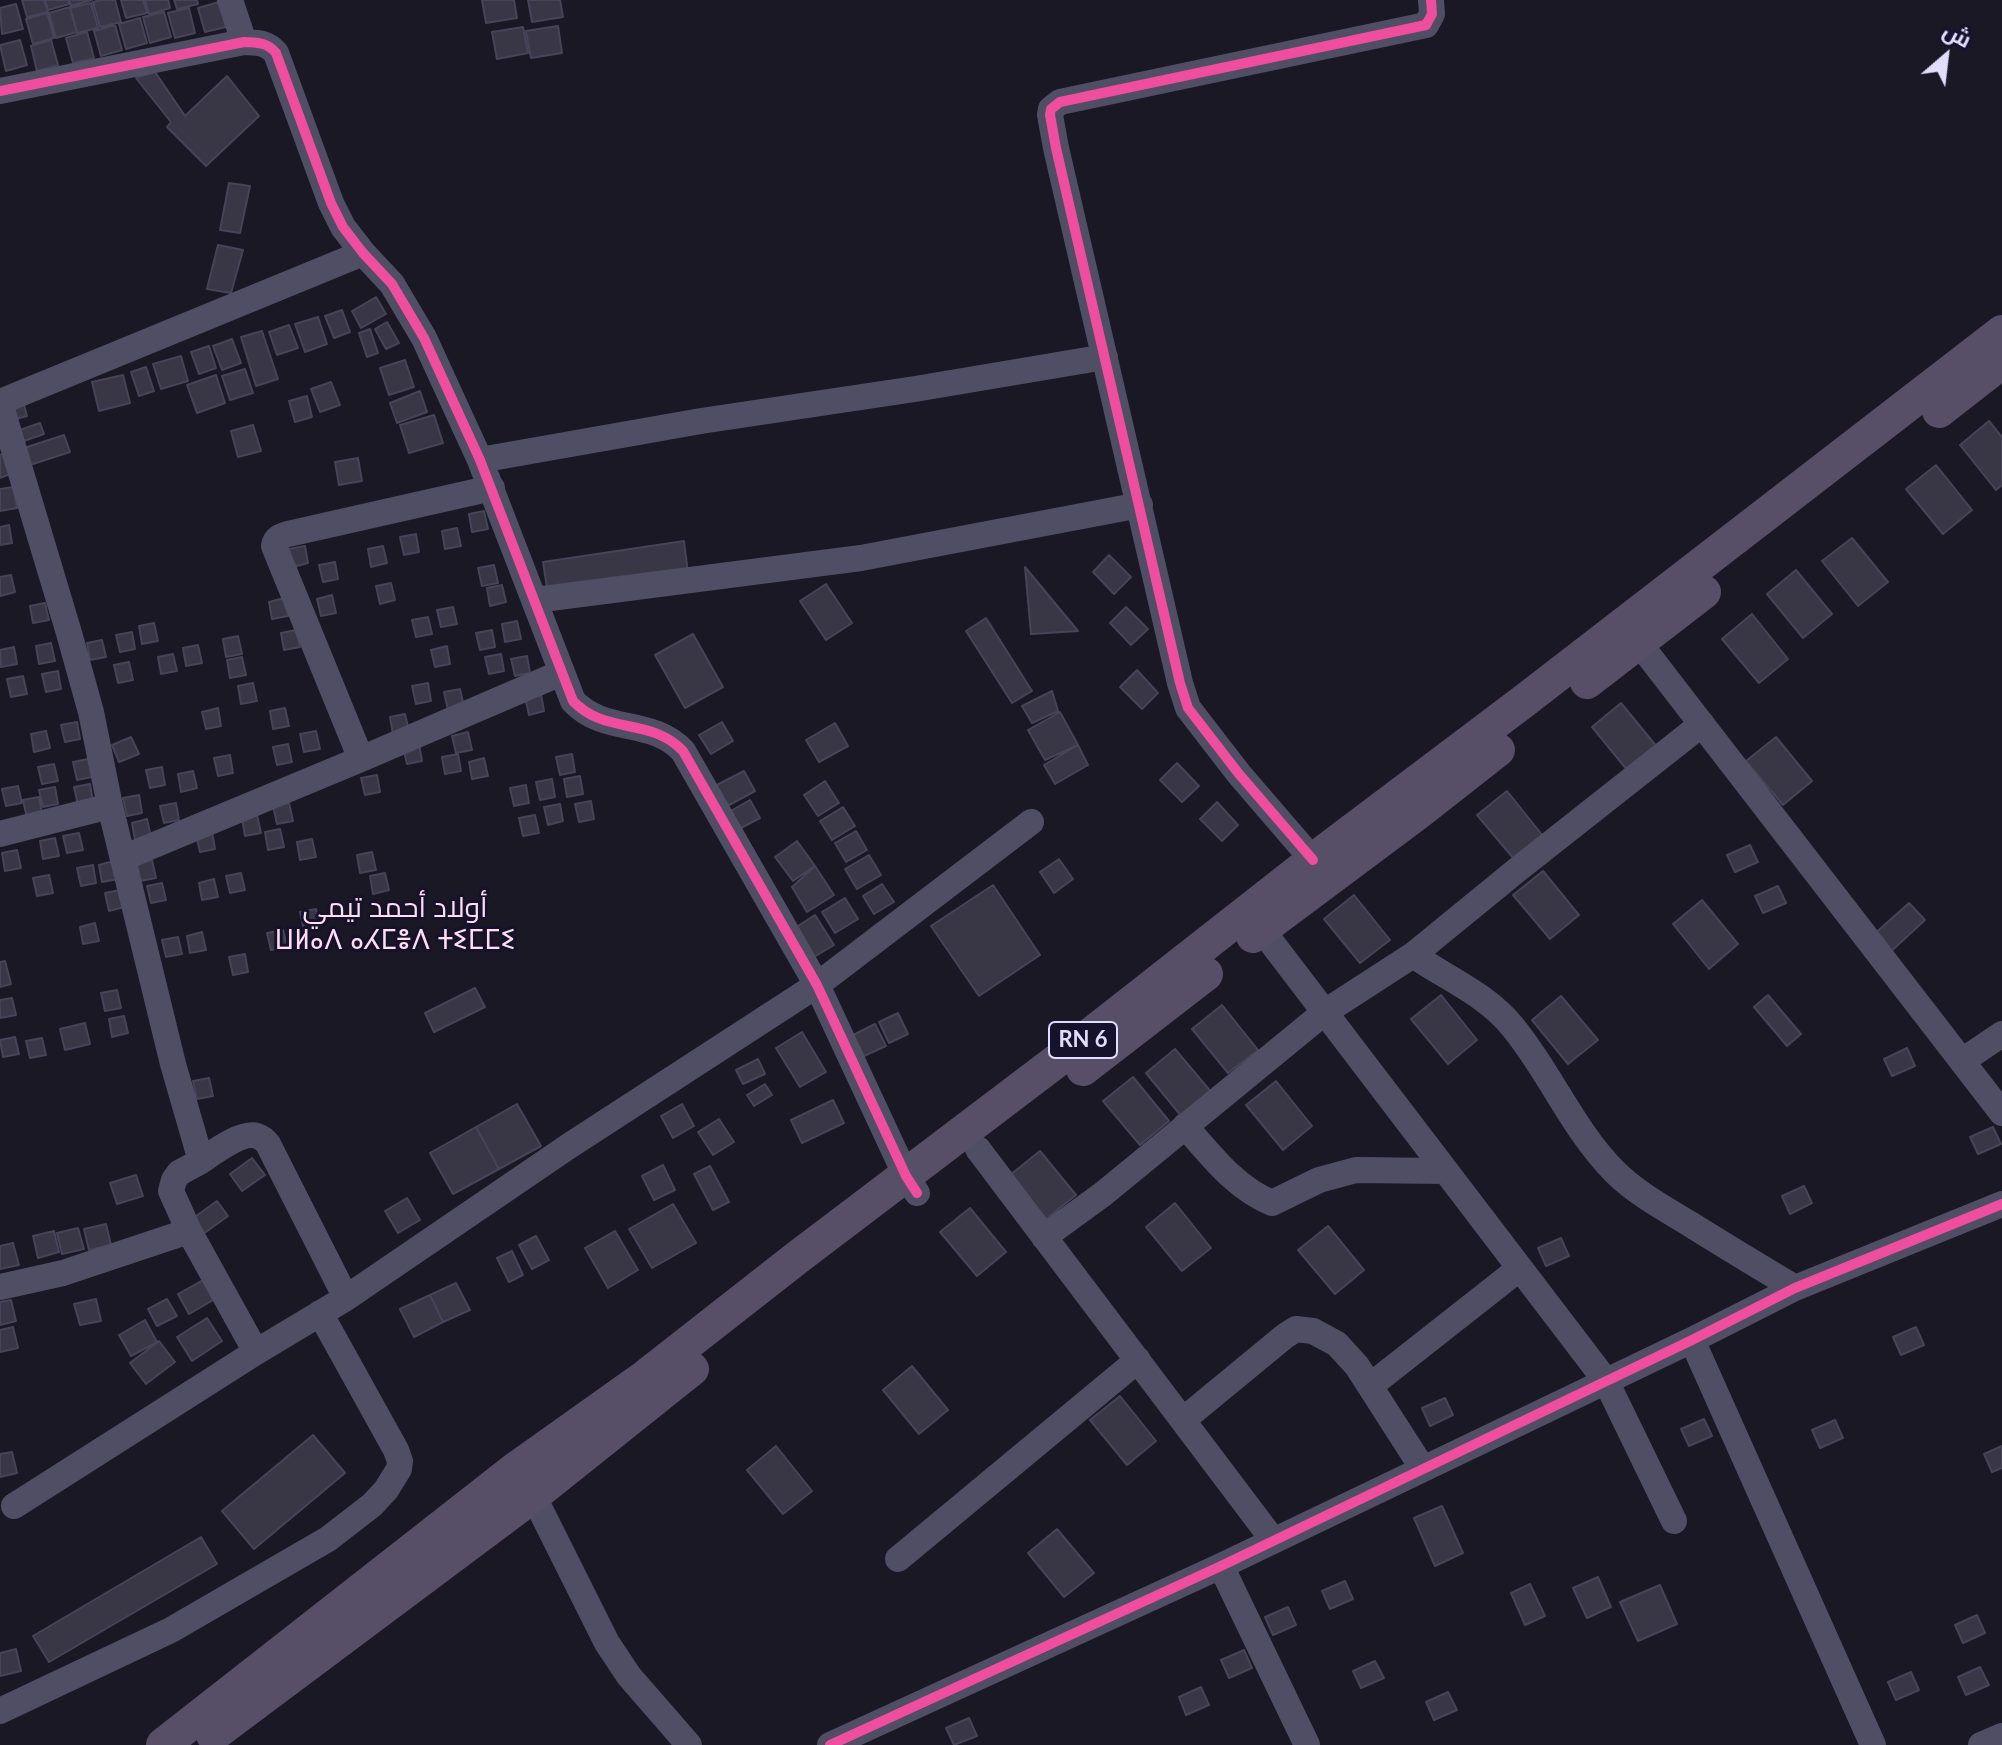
<!DOCTYPE html>
<meta charset="utf-8">
<style>
body{margin:0}
#map{position:relative;width:2002px;height:1745px;overflow:hidden;background:#1a1825;font-family:Lato,Cairo,sans-serif}
canvas{display:block}
.north{position:absolute;left:1906px;top:16px;width:80px;height:80px;-webkit-text-stroke:6px #17122b;paint-order:stroke;rotate:28deg;font-size:22px;font-weight:700;line-height:32px;text-align:center;color:#e1ddfe}
.north::after{content:'';display:block;margin:auto;width:28px;height:36px;background:#e1ddfe;clip-path:polygon(50% 0,100% 100%,50% 72%,0 100%)}
</style>
<div id="map">
<canvas width="2002" height="1745"></canvas>
<div class="north">ش</div>
</div>
<script>
const g = document.querySelector('canvas').getContext('2d');
g.lineJoin = 'round';
function fill(path, color) { g.fillStyle = color; g.fill(path, 'evenodd'); }
function trace(path, color, width, dash) { g.strokeStyle = color; g.lineWidth = width; g.lineCap = dash ? 'butt' : 'round'; g.setLineDash(dash || []); g.stroke(path); }
function drawText(font, color, halo, rows, align = 'center') {
  g.font = font + ' Lato,Cairo,"Noto Sans Tifinagh",sans-serif'; g.lineWidth = 6; g.setLineDash([]); g.textBaseline = 'middle'; g.strokeStyle = halo; g.fillStyle = color; for (const [text, x, y, turn = 0] of rows) {
    g.save(); g.translate(x, y); g.rotate((+turn || 0) * Math.PI / 180); g.textAlign = isNaN(turn) ? turn : align; if (halo) g.strokeText(text, 0, 0); g.fillText(text, 0, 0); g.restore();
  }
}
const building = new Path2D(`
 M22,0H44L48,12L27,17Z
 M45,0H68L69,4L48,10Z
 M69,0H92L71,6Z
 M101,0H115L121,22L100,27L93,2Z
 M121,0H143L147,13L126,18Z
 M145,0H168L170,8L149,14Z
 M174,0H197L198,4L177,9Z
 M482,0H514L517,18L486,23Z
 M528,0H560L563,17L532,22Z
 M219,2L226,27L205,32L198,8Z
 M91,3L98,28L77,33L70,8Z
 M16,4L23,29L2,34L0,8Z
 M70,7L77,32L56,38L49,13Z
 M189,8L195,33L175,38L168,13Z
 M164,12L171,37L150,43L143,17Z
 M47,13L54,38L33,44L26,19Z
 M140,18L147,43L126,49L119,24Z
 M115,25L122,50L101,56L94,31Z
 M558,26L562,53L531,58L526,31Z
 M523,27L528,53L497,59L492,32Z
 M87,32L94,58L73,63L66,38Z
 M20,40L27,65L6,71L0,45Z
 M51,40L58,65L37,71L31,46Z
 M155,72L185,116L227,76L259,116L206,166L167,127L171,122L136,78Z
 M229,183L250,186L240,233L220,230Z
 M218,245L243,250L231,293L207,289Z
 M376,297L386,314L361,328L352,311Z
 M342,310L350,332L334,338L325,316Z
 M318,317L327,344L305,352L295,324Z
 M387,322L399,343L386,349L375,329Z
 M289,325L298,348L277,355L269,332Z
 M370,329L378,353L367,357L359,333Z
 M262,331L278,379L256,386L241,337Z
 M232,339L241,363L222,370L213,346Z
 M209,346L216,368L199,374L191,352Z
 M181,356L188,381L161,389L153,364Z
 M405,360L414,387L389,395L380,368Z
 M146,367L154,391L139,396L131,372Z
 M245,369L253,393L230,400L222,376Z
 M123,375L130,403L99,411L92,382Z
 M216,375L225,403L197,413L187,385Z
 M331,382L340,405L320,412L311,389Z
 M420,391L427,412L397,423L390,403Z
 M307,396L312,417L295,422L289,401Z
 M24,405L27,416L9,421L7,410Z
 M434,415L443,443L409,453L400,425Z
 M1989,421L2002,437V485L1996,490L1960,445Z
 M40,423L44,434L21,442L17,431Z
 M253,425L261,451L238,457L231,431Z
 M64,435L70,452L30,465L24,448Z
 M2,454L10,474L0,478V455Z
 M358,458L362,481L339,485L335,462Z
 M1936,465L1972,510L1943,534L1906,489Z
 M13,487L17,508L0,511V489Z
 M484,511L488,529L472,532L469,514Z
 M9,525L12,543L0,545V527Z
 M457,528L461,546L445,549L442,531Z
 M416,534L419,552L404,555L400,537Z
 M1852,538L1888,582L1858,606L1822,561Z
 M684,541L688,573L548,594L543,562Z
 M305,546L308,563L293,567L289,549Z
 M383,546L387,563L371,567L368,549Z
 M1109,555L1131,577L1114,594L1093,572Z
 M335,562L338,579L323,582L319,565Z
 M494,565L498,583L482,586L478,568Z
 M1025,567L1078,631L1031,634Z
 M1796,570L1832,614L1803,638L1767,594Z
 M11,575L15,592L0,596V577Z
 M391,583L395,600L380,604L376,586Z
 M826,584L852,623L826,640L800,601Z
 M502,585L506,602L490,606L487,588Z
 M332,595L336,613L321,616L317,599Z
 M284,598L288,616L272,619L269,602Z
 M45,603L49,620L33,623L30,606Z
 M453,607L457,624L441,627L437,610Z
 M1126,607L1148,629L1131,645L1110,623Z
 M1752,614L1788,659L1759,683L1722,639Z
 M428,617L432,634L416,637L412,620Z
 M986,618L1032,691L1012,703L966,631Z
 M517,621L521,639L505,642L502,624Z
 M154,623L158,641L142,644L139,626Z
 M296,630L300,647L284,650L281,633Z
 M492,630L495,647L480,650L476,633Z
 M132,632L135,649L120,652L116,635Z
 M693,634L723,687L685,708L655,655Z
 M238,636L242,654L226,657L223,639Z
 M102,640L106,657L90,660L87,643Z
 M51,643L55,661L39,664L36,646Z
 M198,645L202,663L186,666L183,648Z
 M447,646L450,664L435,667L431,650Z
 M14,647L17,664L1,667L0,650Z
 M173,654L177,671L161,674L158,657Z
 M501,654L504,671L489,674L485,657Z
 M527,656L530,673L515,676L511,659Z
 M242,657L246,675L230,678L227,660Z
 M129,662L133,680L118,683L114,665Z
 M1137,670L1158,693L1142,709L1120,687Z
 M58,671L61,689L46,692L42,674Z
 M23,676L27,694L11,697L7,679Z
 M253,683L257,701L241,704L238,686Z
 M428,683L431,701L416,704L412,686Z
 M460,689L464,707L448,710L444,692Z
 M1052,691L1058,711L1032,723L1022,706Z
 M541,694L544,711L529,715L525,697Z
 M1621,703L1657,747L1628,771L1592,727Z
 M218,708L221,726L206,729L202,712Z
 M285,708L289,726L273,729L270,711Z
 M1060,712L1078,745L1045,760L1028,730Z
 M405,714L409,731L393,734L390,717Z
 M77,722L80,739L65,742L61,725Z
 M722,722L733,741L711,754L699,735Z
 M835,723L848,746L819,762L806,740Z
 M46,731L50,748L34,752L31,734Z
 M316,731L320,749L304,752L300,734Z
 M468,732L472,750L456,753L452,736Z
 M131,737L139,754L119,762L112,745Z
 M1776,737L1812,781L1783,805L1746,761Z
 M288,744L292,762L277,765L273,747Z
 M419,744L422,761L407,764L403,747Z
 M1078,745L1088,765L1055,784L1044,765Z
 M458,754L461,771L445,774L442,757Z
 M572,754L575,772L560,775L556,757Z
 M230,755L233,773L218,776L214,758Z
 M484,758L488,776L472,779L469,762Z
 M88,759L92,777L77,780L73,762Z
 M1177,763L1199,786L1182,802L1160,780Z
 M54,764L58,781L42,784L38,767Z
 M162,767L165,785L150,788L146,770Z
 M193,771L197,788L181,792L178,774Z
 M744,771L755,791L722,809L711,788Z
 M377,775L380,792L365,795L361,778Z
 M580,776L583,794L567,797L564,779Z
 M552,779L555,797L540,800L536,782Z
 M825,781L839,803L818,816L804,795Z
 M90,784L93,802L78,805L74,787Z
 M526,785L529,803L514,806L510,788Z
 M18,786L22,803L6,806L2,789Z
 M55,787L58,804L43,807L39,790Z
 M1507,791L1543,836L1514,859L1477,815Z
 M139,795L142,813L127,816L123,798Z
 M39,797L42,814L27,818L23,800Z
 M750,800L760,818L737,830L727,813Z
 M591,801L594,819L579,822L575,804Z
 M1217,802L1238,825L1222,841L1200,819Z
 M176,803L179,820L164,823L160,806Z
 M289,803L293,821L277,824L273,806Z
 M560,804L563,821L548,825L544,807Z
 M843,807L855,826L832,840L820,821Z
 M257,815L261,833L245,836L242,818Z
 M535,815L539,833L523,836L519,818Z
 M147,819L151,837L135,840L132,823Z
 M280,829L284,847L268,850L265,832Z
 M856,831L867,850L846,862L835,843Z
 M212,832L215,849L200,852L196,835Z
 M79,833L83,850L67,853L63,836Z
 M55,838L59,856L43,859L40,841Z
 M312,839L316,857L300,860L297,842Z
 M797,841L815,866L793,881L775,857Z
 M1750,845L1758,862L1735,872L1727,855Z
 M17,850L21,868L5,871L2,853Z
 M372,852L376,870L360,873L357,855Z
 M869,855L881,875L857,889L845,869Z
 M1059,859L1073,879L1054,893L1040,872Z
 M152,860L156,878L140,881L137,864Z
 M114,861L118,879L102,882L99,865Z
 M93,865L96,883L81,886L77,868Z
 M815,866L834,895L807,912L792,887Z
 M1543,871L1579,915L1550,939L1513,895Z
 M241,873L245,890L230,893L226,876Z
 M385,873L389,890L373,894L370,876Z
 M49,875L53,893L37,896L33,878Z
 M214,879L218,897L202,900L199,883Z
 M162,883L166,900L151,903L147,886Z
 M882,884L894,902L874,914L863,896Z
 M993,885L1040,955L979,996L931,926Z
 M1778,886L1786,903L1763,913L1755,896Z
 M120,890L124,907L109,911L105,893Z
 M1354,895L1390,940L1360,963L1324,919Z
 M845,898L858,919L835,933L822,912Z
 M1702,900L1738,944L1709,969L1673,924Z
 M1909,903L1925,920L1887,955L1871,937Z
 M316,909L320,927L304,930L300,912Z
 M815,915L834,945L814,957L795,928Z
 M95,923L99,941L83,944L80,927Z
 M283,930L287,947L271,950L267,933Z
 M202,932L206,950L190,953L187,936Z
 M178,937L182,954L166,957L162,940Z
 M245,954L248,972L233,975L229,957Z
 M5,961L11,984L0,987V962Z
 M475,988L485,1007L434,1032L425,1013Z
 M117,990L121,1008L105,1011L101,993Z
 M1441,995L1477,1040L1448,1064L1411,1019Z
 M1768,995L1801,1034L1787,1046L1754,1007Z
 M1561,996L1598,1040L1568,1064L1532,1020Z
 M12,998L16,1015L0,1018V1000Z
 M1222,1005L1258,1050L1228,1073L1192,1029Z
 M898,1013L908,1034L889,1043L879,1022Z
 M124,1016L128,1033L112,1037L109,1019Z
 M85,1023L90,1044L65,1050L60,1029Z
 M875,1024L886,1046L864,1056L853,1035Z
 M802,1032L826,1072L800,1087L776,1048Z
 M15,1037L19,1054L3,1057L0,1040Z
 M42,1038L46,1055L30,1058L26,1041Z
 M1907,1048L1915,1066L1892,1076L1884,1059Z
 M1175,1049L1212,1093L1182,1117L1146,1073Z
 M758,1059L765,1074L743,1084L736,1070Z
 M1133,1077L1169,1121L1140,1145L1103,1101Z
 M209,1078L213,1096L197,1099L193,1081Z
 M1276,1081L1312,1126L1283,1150L1246,1105Z
 M765,1084L772,1095L754,1106L747,1095Z
 M833,1100L844,1123L802,1143L791,1120Z
 M517,1104L541,1146L499,1169L476,1127Z
 M682,1104L694,1126L673,1138L661,1116Z
 M719,1119L734,1142L713,1155L698,1132Z
 M476,1127L499,1169L453,1194L430,1153Z
 M1993,1127L2001,1144L1978,1154L1970,1137Z
 M1040,1151L1076,1195L1046,1219L1010,1175Z
 M252,1158L265,1175L242,1191L230,1174Z
 M663,1165L675,1190L654,1200L642,1176Z
 M710,1166L729,1202L713,1210L694,1174Z
 M136,1175L143,1196L117,1204L110,1183Z
 M1804,1186L1812,1203L1790,1214L1782,1196Z
 M407,1198L420,1220L398,1233L385,1211Z
 M217,1201L228,1216L203,1234L192,1219Z
 M1175,1203L1211,1248L1182,1271L1146,1227Z
 M673,1204L696,1243L652,1268L629,1229Z
 M970,1208L1006,1252L977,1276L940,1232Z
 M106,1224L111,1245L89,1250L84,1229Z
 M1328,1226L1364,1270L1335,1294L1298,1250Z
 M78,1228L84,1249L62,1254L57,1233Z
 M54,1231L59,1252L38,1258L33,1236Z
 M615,1231L638,1270L608,1288L585,1248Z
 M536,1236L549,1260L532,1269L519,1245Z
 M1561,1238L1569,1256L1546,1266L1538,1248Z
 M13,1243L19,1265L0,1269V1246Z
 M512,1251L523,1275L509,1282L497,1258Z
 M203,1280L215,1299L189,1314L178,1294Z
 M456,1283L470,1310L443,1322L430,1295Z
 M430,1295L443,1322L414,1337L400,1309Z
 M96,1299L101,1321L80,1325L74,1304Z
 M167,1299L177,1316L157,1326L148,1309Z
 M11,1300L16,1321L0,1325V1302Z
 M207,1318L222,1341L192,1361L177,1337Z
 M145,1320L157,1342L131,1356L119,1335Z
 M13,1327L18,1348L0,1352V1330Z
 M1916,1327L1924,1345L1901,1355L1893,1337Z
 M159,1341L175,1362L146,1384L130,1363Z
 M912,1366L948,1410L919,1434L883,1390Z
 M1120,1396L1156,1441L1127,1465L1090,1420Z
 M1445,1398L1453,1415L1430,1426L1422,1408Z
 M1704,1419L1712,1436L1689,1446L1681,1429Z
 M1835,1420L1843,1438L1820,1448L1812,1430Z
 M313,1435L345,1473L254,1549L222,1511Z
 M776,1446L812,1491L783,1514L747,1470Z
 M2002,1446V1468L1992,1472L1984,1454Z
 M12,1452L17,1473L0,1477V1454Z
 M1442,1506L1463,1553L1435,1566L1414,1518Z
 M1057,1529L1094,1573L1064,1597L1028,1553Z
 M201,1537L217,1564L49,1662L33,1636Z
 M1598,1577L1611,1607L1587,1618L1573,1588Z
 M1345,1581L1353,1599L1330,1609L1322,1591Z
 M1530,1584L1545,1616L1525,1625L1511,1593Z
 M1660,1585L1677,1624L1638,1641L1620,1602Z
 M1288,1607L1296,1625L1273,1635L1265,1617Z
 M1977,1615L1985,1633L1963,1643L1955,1625Z
 M16,1649L21,1671L0,1676V1653Z
 M1244,1650L1252,1668L1229,1678L1221,1660Z
 M1375,1661L1384,1678L1361,1688L1353,1671Z
 M1980,1667L1989,1685L1966,1695L1958,1677Z
 M1911,1672L1919,1690L1896,1700L1888,1682Z
 M1201,1687L1209,1705L1186,1715L1179,1697Z
 M1448,1692L1457,1710L1434,1720L1426,1702Z
 M969,1718L977,1736L954,1745L946,1728Z`);
const minor = new Path2D(`
 M230,0L244,42
 M0,91L244,42C258,43 267,42 276,53L331,203L343,227L363,253L392,284L424,338L480,460L573,701C605,735 651,717 683,751L817,985L906,1176L917,1193
 M0,402L363,253
 M0,403L69,633L91,712L110,806L173,1064L201,1161C213,1153 242,1131 257,1136C263,1138 265,1140 268,1144L346,1298
 M480,460L701,421L915,389L1105,357
 M535,600L861,558L1140,505
 M1639,643L2002,1113
 M361,759L274,546C275,538 281,536 288,534L492,488
 M0,834L110,806
 M123,858L361,759L561,673
 M1313,860L1239,774L1188,708L1180,683L1056,148L1050,115L1051,109L1060,102L1426,25L1432,14L1431,0
 M1262,930L1606,1381L1674,1521
 M1413,955L1517,870L1702,724
 M1962,1061L2002,1034
 M1185,1126C1211,1155 1235,1188 1272,1203L1319,1180L1356,1170L1446,1171
 M978,1149L1273,1540
 M201,1161L179,1173L174,1180L171,1191L189,1231L256,1352L346,1298L569,1146L817,985L1031,822
 M1044,1237L1103,1194L1325,1012L1413,955C1446,978 1486,994 1512,1026C1550,1072 1573,1130 1615,1172C1636,1193 1665,1209 1690,1224C1725,1246 1760,1267 1795,1288
 M0,1287L63,1273L189,1231
 M1692,1340L1873,1745
 M1370,1386L1520,1268
 M1183,1420L1285,1336L1296,1329L1313,1331L1337,1344L1357,1366L1423,1469
 M526,1481L607,1643L629,1676L689,1745
 M14,1506L256,1352
 M898,1559L1138,1360
 M1221,1566L1307,1745
 M0,1711L171,1630L328,1539L372,1505L386,1490L399,1469L400,1461L396,1450L320,1313
 M830,1745L1221,1566L1692,1340L1795,1288L2002,1204
 M1981,1745L2002,1736`);
const major = new Path2D(`
 M1939,411L2002,362
 M1587,682L1704,592
 M1253,936L1419,812L1498,750
 M1083,1069L1206,974
 M213,1735L533,1496L692,1369
 M163,1745L518,1467L646,1376L798,1257L1067,1053L1313,860L1524,701L2002,332`);
const cycleway = new Path2D(`
 M0,91L244,42C258,43 267,42 276,53L331,203L343,227L363,253L392,284L424,338L480,460L573,701C605,735 651,717 683,751L817,985L906,1176L917,1193
 M1313,860L1239,774L1188,708L1180,683L1056,148L1050,115L1051,109L1060,102L1426,25L1432,14L1431,0
 M830,1745L1221,1566L1692,1340L1795,1288L2002,1204`);
const shields = [
 [1083,1040,68]
];
const shieldNames = [
 ["RN 6",1083,1040]
];
const quarterNames = [
 ["أولاد أحمد تيمي",395,908],
 ["ⵡⵍⴰⴷ ⴰⵃⵎⴻⴷ ⵜⵉⵎⵎⵉ",395,940]
];
fill(building, '#393646');
trace(building, '#474358', 2);
trace(minor, '#4f4e65', 26);
trace(major, '#574e68', 34);
trace(cycleway, '#ef4d9e', 10);
for (const [x, y, w] of shields) { const box = new Path2D(); box.roundRect(x - w / 2, y - 18, w, 36, 6); g.fillStyle = '#17122b'; g.fill(box); trace(box, '#e1ddfe', 2); }
drawText('bold 22px', '#e1ddfe', null, shieldNames);
drawText('28px', '#fedff2', '#17122b', quarterNames);
</script>
